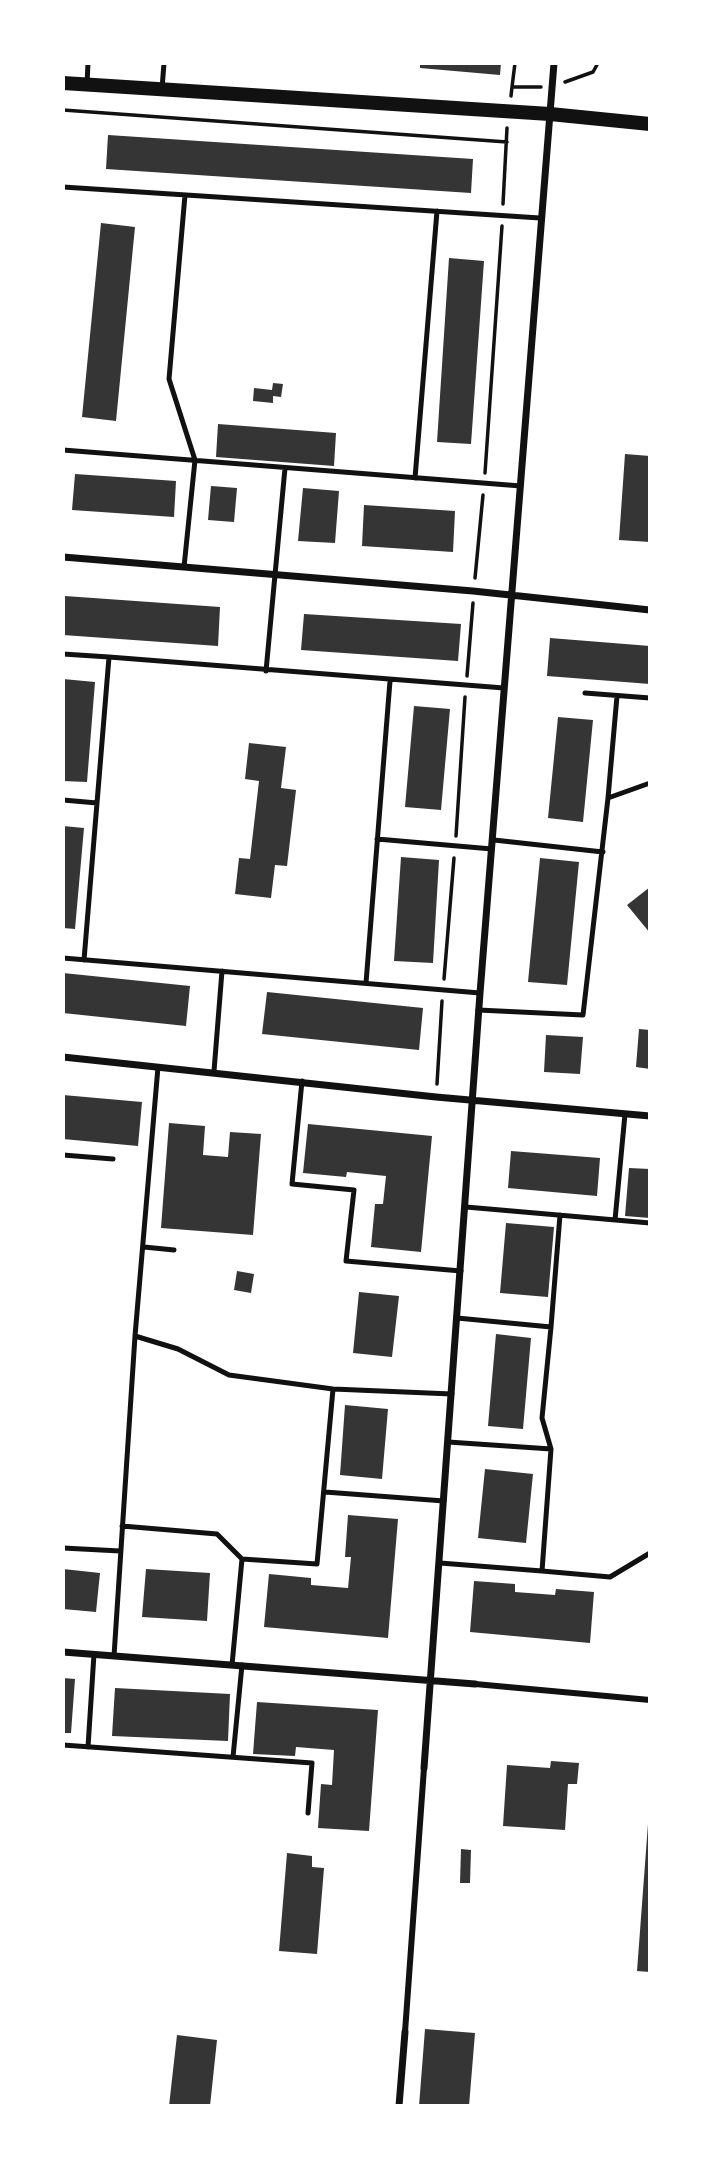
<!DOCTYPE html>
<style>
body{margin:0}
#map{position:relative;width:713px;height:2169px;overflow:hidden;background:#fff;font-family:Ubuntu,sans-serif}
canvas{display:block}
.frame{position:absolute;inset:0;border:65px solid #fff;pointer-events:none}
</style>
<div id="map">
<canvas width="713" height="2169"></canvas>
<div class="frame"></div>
</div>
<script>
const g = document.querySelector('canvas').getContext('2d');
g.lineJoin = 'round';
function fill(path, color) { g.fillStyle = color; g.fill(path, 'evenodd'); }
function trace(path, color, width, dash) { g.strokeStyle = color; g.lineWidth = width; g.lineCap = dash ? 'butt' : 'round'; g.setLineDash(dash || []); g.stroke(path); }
const building = new Path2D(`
 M420,63H501L500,75L420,68Z
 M108,135L473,159L471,193L106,169Z
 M101,223L135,227L116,421L82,417Z
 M449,258L484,261L471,444L437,442Z
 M273,383L283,384L281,397L273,396V403L253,401L254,388L272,390Z
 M218,424L336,433L334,466L216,457Z
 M625,454L650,456V542L619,540Z
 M75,474L176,481L174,517L72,510Z
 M211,486L237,488L234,522L208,520Z
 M303,488L339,491L335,543L298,541Z
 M364,505L455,511L453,552L362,546Z
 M65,596L220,607L218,646L63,635Z
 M304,614L461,624L458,661L301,650Z
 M550,638L650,646V684L547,676Z
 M63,679L95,682L87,782L63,781Z
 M414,706L450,709L441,810L405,807Z
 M558,717L593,720L583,822L548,818Z
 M249,743L286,747L281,788L296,790L287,866L275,865L271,898L235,894L239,858L250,859L259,781L245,779Z
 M63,826L84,828L75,929L63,928Z
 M401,857L439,860L433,963L394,961Z
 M540,858L579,862L567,985L528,982Z
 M650,887V933L627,905Z
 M63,973L190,986L186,1026L63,1013Z
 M267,992L423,1008L419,1050L262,1034Z
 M639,1029L650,1030V1069L636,1067Z
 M546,1035L583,1037L580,1074L544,1072Z
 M63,1095L142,1102L138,1146L63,1139Z
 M169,1123L205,1126L203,1155L228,1157L230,1132L261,1134L253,1235L161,1228Z
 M308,1124L432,1136L421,1252L371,1247L375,1204H383L386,1176L347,1172L346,1177L303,1173Z
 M511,1151L600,1158L597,1196L508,1188Z
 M629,1168L650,1169V1218L625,1216Z
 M506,1223L554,1227L548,1297L500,1293Z
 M237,1271L254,1274L251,1293L234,1290Z
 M359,1292L399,1296L392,1357L353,1353Z
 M496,1334L531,1338L523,1429L488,1426Z
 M345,1405L388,1409L382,1479L340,1475Z
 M485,1469L533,1474L526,1543L478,1538Z
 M348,1515L398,1519L388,1638L264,1627L269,1574L311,1578V1585L348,1588L351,1557H345Z
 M63,1569L100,1573L96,1612L63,1609Z
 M146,1569L210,1573L207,1621L142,1617Z
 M474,1581L515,1584V1592L555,1595L556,1589L594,1592L590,1643L470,1632Z
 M63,1678L75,1679L71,1733H63Z
 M115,1688L230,1694L228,1741L112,1736Z
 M257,1702L378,1710L369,1831L318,1828L321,1784L332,1785L334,1750L296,1747L295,1756L253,1754Z
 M551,1761L579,1763L577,1784H568L565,1830L503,1826L507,1765L550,1768Z
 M648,1824H650V1972L637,1971Z
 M461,1849L471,1850L470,1883H460Z
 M287,1853L312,1856V1867L324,1868L317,1954L279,1951Z
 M425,2029L475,2033L469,2106H419Z
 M177,2035L217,2040L210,2106H169Z`);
const path = new Path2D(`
 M565,82L593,72L598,63
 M512,87L515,63
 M511,96L512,87H541
 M63,110L507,142
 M503,204L507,128
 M485,473L502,226
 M475,578L483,495
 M467,676L473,603
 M456,836L465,697
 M444,979L454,858
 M437,1084L442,1001`);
const service = new Path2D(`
 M87,84L88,63
 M162,89L164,63
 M63,187L540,218
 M63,450L521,486
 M415,478L437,211
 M184,567L195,460L169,379L185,195
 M63,654L109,657
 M266,671L285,468
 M585,693L650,698
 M608,798L617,696
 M63,800L97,803L109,657L504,688
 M377,839L492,849
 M494,840L603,852
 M63,958L480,993
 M84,960L97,803
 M366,983L390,681
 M478,1010L583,1015L608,798L650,783
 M214,1071L222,971
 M302,1081L292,1184L354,1190L346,1261L461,1271
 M63,1155L113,1159
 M466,1207L650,1223
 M615,1220L625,1114
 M144,1247L174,1250
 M457,1318L551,1327L560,1215
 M135,1336L178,1349L229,1375L333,1389L452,1394
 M448,1442L551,1449
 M325,1492L444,1501
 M122,1526L217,1534L242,1559
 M63,1548L120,1551
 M440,1563L542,1571L551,1449L542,1418L551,1327
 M542,1571L610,1577L650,1553
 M114,1656L135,1336L158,1067
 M232,1665L242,1559L317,1564L333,1389
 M63,1745L312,1763L308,1813
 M88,1747L94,1654
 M233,1757L242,1665`);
const pedestrian = new Path2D(`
 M475,1684L650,1700
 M405,2032L424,1768`);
const minor = new Path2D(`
 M63,557L473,591L650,610
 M63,1057L436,1097L650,1116
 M63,1652L475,1684
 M424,1768L480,993L554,63
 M399,2106L405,2032`);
const secondary = new Path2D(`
 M63,83L550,114L650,124`);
fill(building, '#353535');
trace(path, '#111', 3.5);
trace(service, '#111', 5);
trace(pedestrian, '#111', 6);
trace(minor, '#111', 7);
trace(secondary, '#111', 14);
</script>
